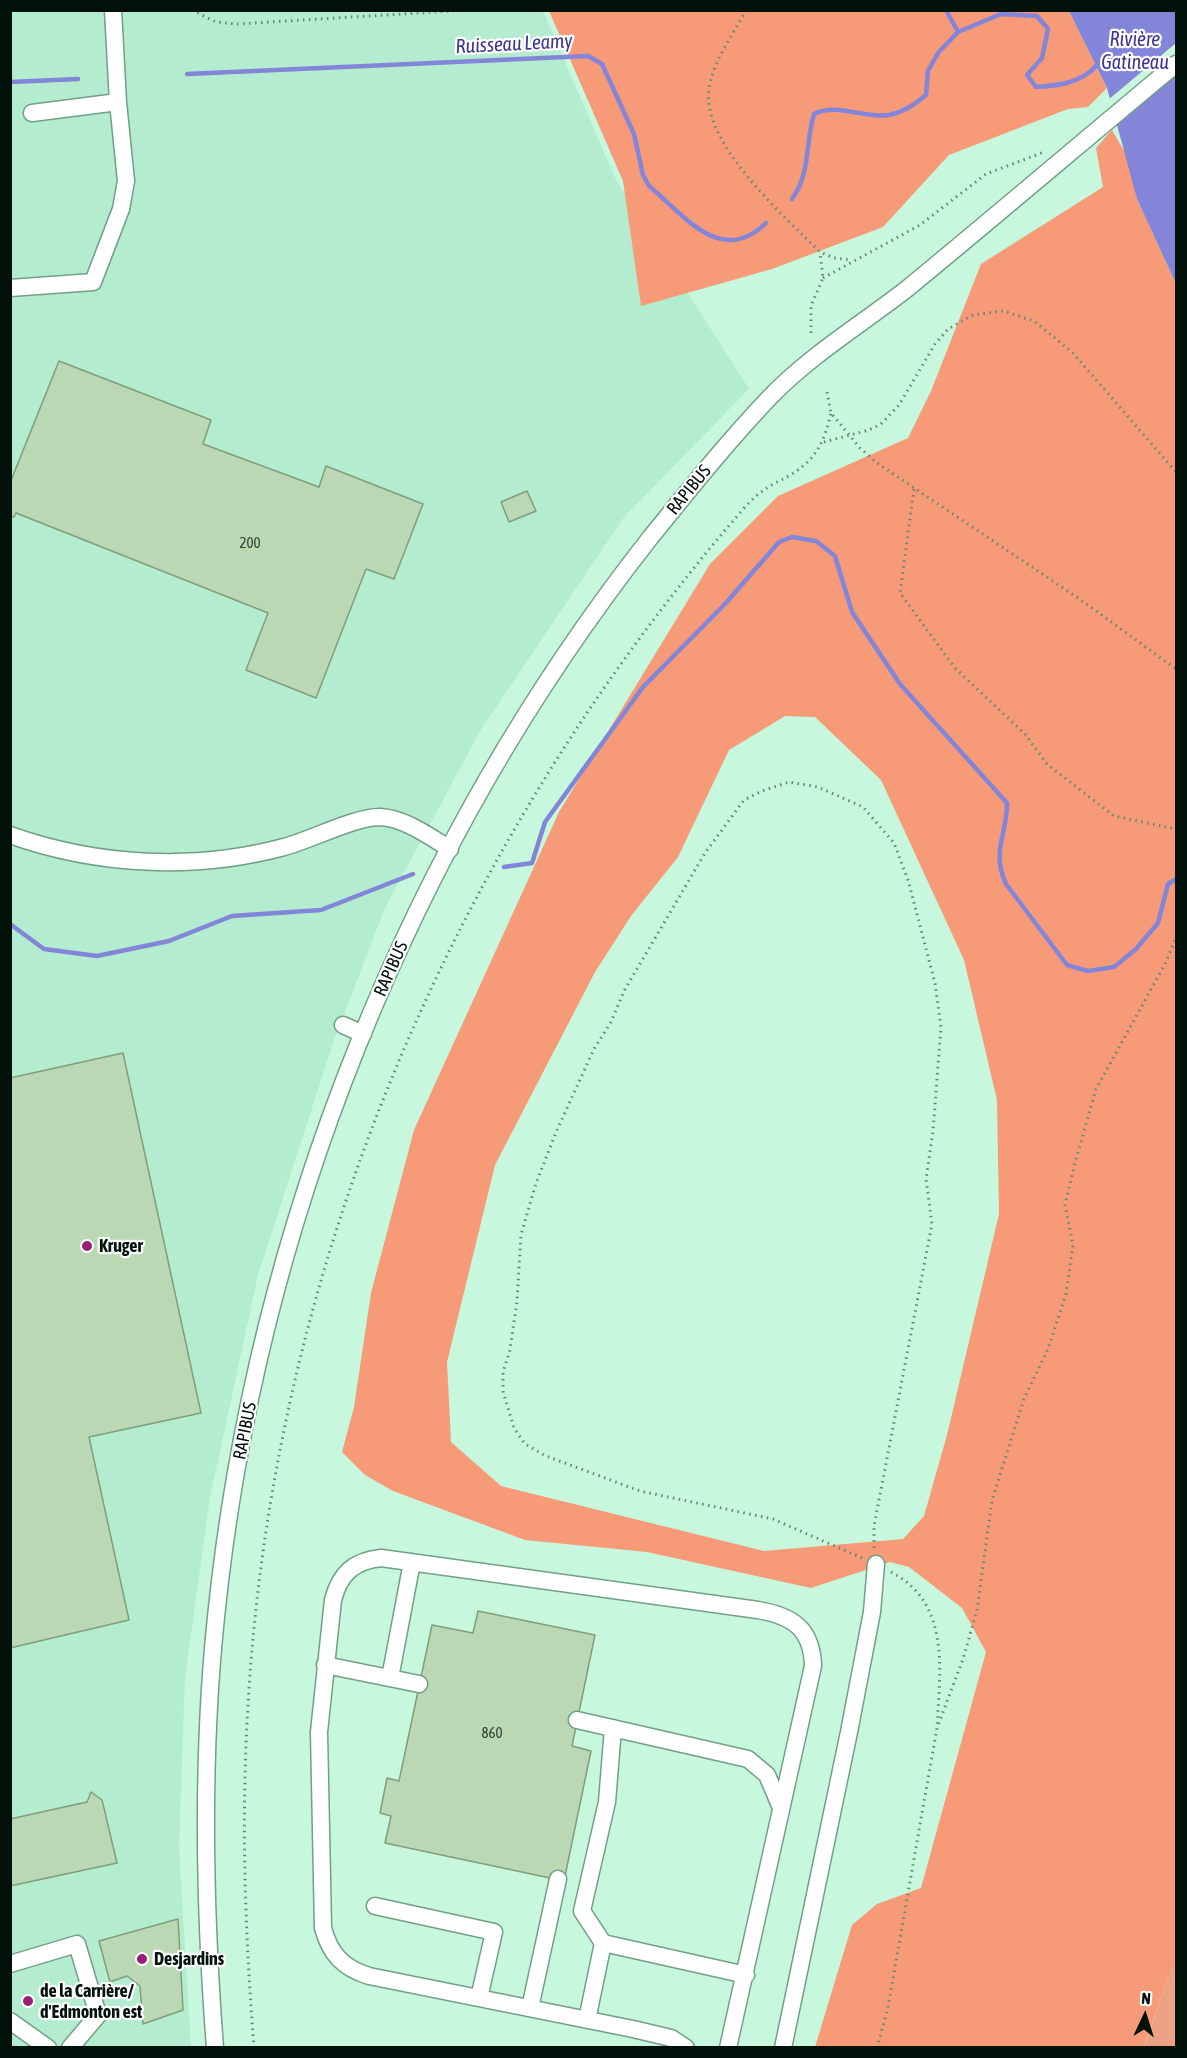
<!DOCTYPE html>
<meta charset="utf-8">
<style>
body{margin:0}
#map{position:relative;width:1187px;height:2058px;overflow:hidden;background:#c7f7dd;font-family:"Asap Condensed",sans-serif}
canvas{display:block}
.frame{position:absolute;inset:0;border:12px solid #021109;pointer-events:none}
.north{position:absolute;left:1115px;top:1986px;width:60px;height:60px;-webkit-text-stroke:4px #fff;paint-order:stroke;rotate:4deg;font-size:16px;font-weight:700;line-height:24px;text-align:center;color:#021109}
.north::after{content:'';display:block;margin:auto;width:21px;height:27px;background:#021109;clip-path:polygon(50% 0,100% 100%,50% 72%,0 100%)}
</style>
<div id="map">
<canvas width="1187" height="2058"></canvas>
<div class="frame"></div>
<div class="north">N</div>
</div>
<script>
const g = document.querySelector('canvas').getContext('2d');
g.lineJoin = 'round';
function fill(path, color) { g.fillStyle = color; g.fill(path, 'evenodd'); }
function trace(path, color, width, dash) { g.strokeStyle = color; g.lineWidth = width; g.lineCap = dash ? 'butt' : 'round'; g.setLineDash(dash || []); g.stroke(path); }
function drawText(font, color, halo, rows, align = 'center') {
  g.font = font + ' "Asap Condensed",sans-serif'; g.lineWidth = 4.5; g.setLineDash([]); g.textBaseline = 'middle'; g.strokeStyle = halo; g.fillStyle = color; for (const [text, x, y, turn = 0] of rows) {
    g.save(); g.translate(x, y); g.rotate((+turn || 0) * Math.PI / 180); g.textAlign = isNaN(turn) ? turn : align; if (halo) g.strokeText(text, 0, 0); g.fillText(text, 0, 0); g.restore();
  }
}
const built = new Path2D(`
 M11,11H543L617,182L749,389L624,517L480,731L385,908L333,1043L258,1275L210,1497L185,1677L179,1848L191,2047L11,2048Z`);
const green = new Path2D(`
 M1176,1965V2047L1144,2048L1169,1976Z`);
const forest = new Path2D(`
 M549,11H1069L1107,88L1088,107L1068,109L949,155L883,227L772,269L641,306L623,181Z
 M1112,130L1127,156L1137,199L1176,284V1965L1169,1976L1144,2047H815L852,1925L877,1904L921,1888L986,1652L962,1608L909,1567L890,1562L811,1588L647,1552L525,1540L393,1491L365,1475L342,1452L354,1407L371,1293L414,1130L559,812L710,564L778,496L908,438L931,391L981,264L1103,187L1096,148ZM785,716L815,717L881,780L964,960L997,1100L999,1214L947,1435L924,1516L903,1539L764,1551L501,1486L451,1442L447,1362L495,1165L595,972L631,916L678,857L729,750Z`);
const water = new Path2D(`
 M1069,11H1176V284L1137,199L1107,88Z`);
const pier = new Path2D(`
 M1176,43V71L1114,123L1108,100Z`);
const stream = new Path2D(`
 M946,10L958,32
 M187,74L588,56L602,64L634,134L643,175L649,186C685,216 721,267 766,223
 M10,82L78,79
 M792,199C811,173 805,143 814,114C837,102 863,119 889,115C904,112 915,104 926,95L928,71L938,53L958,32L1001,14L1037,16L1048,29L1042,58L1027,75L1036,87C1057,86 1081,83 1096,66
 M504,867L532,863L545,822L643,687L725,604L779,542L792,537L816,541L835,556L852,612L900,684L1007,803C1007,836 991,851 1006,884L1067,965L1088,971L1114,967L1136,949L1158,923L1168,884L1176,879
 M10,924L44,949L97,956L169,941L232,916L321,910L413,874`);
const building = new Path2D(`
 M59,361L211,420L203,444L319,487L326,466L423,504L394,579L366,569L316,698L246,670L268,613L16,513L14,517L10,516V483Z
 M527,491L536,511L509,522L501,502Z
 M123,1053L201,1413L89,1437L129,1620L10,1648V1078Z
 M478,1611L595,1635L572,1746L591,1751L564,1881L385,1843L391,1816L380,1813L387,1778L399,1781L432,1625L473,1633Z
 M91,1792L102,1800L117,1863L10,1886V1819L87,1802Z
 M178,1919L183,2010L143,2024L140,1986L127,1976L110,1982L99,1941Z`);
const path = new Path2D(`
 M192,10L216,22L237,24L468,10
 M746,10C733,35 713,61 709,89C701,143 784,216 820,252L834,258L852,260
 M823,278L920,225L986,174L1044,152
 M811,333V306L823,278L820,252
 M827,392L831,413L860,448L877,463L1081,600L1176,669
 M824,442L869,430L881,424L899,405L935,344L948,329L973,315L1003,311L1034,321L1072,352L1176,472
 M914,489L900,593L955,668L1025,734L1047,764L1114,816L1176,829
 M862,1558L773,1519L640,1491L546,1456L525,1444L514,1428L503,1391V1372L510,1350L517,1301L521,1235L536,1183L557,1130L594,1049L611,1022L624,991L705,853L744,800L762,791L789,782L818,787L863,807L894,843L908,880L935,983L941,1027L933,1131L926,1179L932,1224L874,1526V1548
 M891,1572C951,1603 940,1671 937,1728
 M254,2048C245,1933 241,1819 248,1705C268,1356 384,1023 575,731C621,661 672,593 726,529C738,516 749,500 764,490C773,483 785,479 795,472C818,457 825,438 831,413
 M877,2048L888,2007L937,1728L963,1659L977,1610L992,1500L1024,1399L1048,1349L1066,1294L1073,1245L1065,1205L1075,1163L1096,1089L1165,964L1176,938`);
const minor = new Path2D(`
 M32,113L118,102
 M10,288L93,282L121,209L126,181L118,102L113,10
 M10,835C97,866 195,871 284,847C311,840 354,817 380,817C404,818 429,836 450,849
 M343,1025L363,1034
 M325,1665L419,1684
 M390,1678L412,1562
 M577,1720L748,1759L767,1775L781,1808
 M375,1906L494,1932L479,1998
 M603,1943L582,1911L607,1802L613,1728
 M10,1964L77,1944L98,2015L70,2048
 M530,2008L558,1879
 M587,2020L603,1943L746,1975
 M10,2021L48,2048
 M215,2048C204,1904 201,1760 216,1617C256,1227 408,846 650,538C689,490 728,441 771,396C812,354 862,324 908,288C998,214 1087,138 1176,64
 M686,2048L671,2038L633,2029L369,1976C343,1968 330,1954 323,1928L319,1732L333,1600C340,1573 354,1561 381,1558L758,1610C793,1616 812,1629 813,1666L728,2048
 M783,2048L849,1732L872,1612L876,1564`);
const markers = [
 [87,1246,6,"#991f79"],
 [142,1959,6,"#991f79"],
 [28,2001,6,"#991f79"]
];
const numberNames = [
 ["200",250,543],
 ["860",492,1733]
];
const streetNames = [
 ["RAPIBUS",689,490,-51],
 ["RAPIBUS",391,969,-66],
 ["RAPIBUS",245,1431,-79]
];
const poiNames = [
 ["Kruger",99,1246],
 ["Desjardins",154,1959],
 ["de la Carrière/",40,1991],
 ["d'Edmonton est",40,2012]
];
const waterNames = [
 ["Rivière",1135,40],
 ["Gatineau",1135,63],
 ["Ruisseau Leamy",514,44,-3]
];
fill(built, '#b3ecce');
fill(green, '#eda286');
fill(forest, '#f79a77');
fill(water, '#8385d8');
fill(pier, '#c7f7dd');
trace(stream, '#8385d8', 4.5);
fill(building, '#b9d8b3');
trace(building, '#809e7b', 1.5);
trace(minor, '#729f87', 19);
trace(path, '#668675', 3, [1.5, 4.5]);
trace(minor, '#fff', 16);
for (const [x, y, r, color] of markers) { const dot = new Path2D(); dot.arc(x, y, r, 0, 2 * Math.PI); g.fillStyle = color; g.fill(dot); trace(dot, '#fff', 2); }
drawText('15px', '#304334', null, numberNames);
drawText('18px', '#021109', '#fff', streetNames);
drawText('bold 18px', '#021109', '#fff', poiNames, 'left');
drawText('italic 20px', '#3c3394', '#fff', waterNames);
</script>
